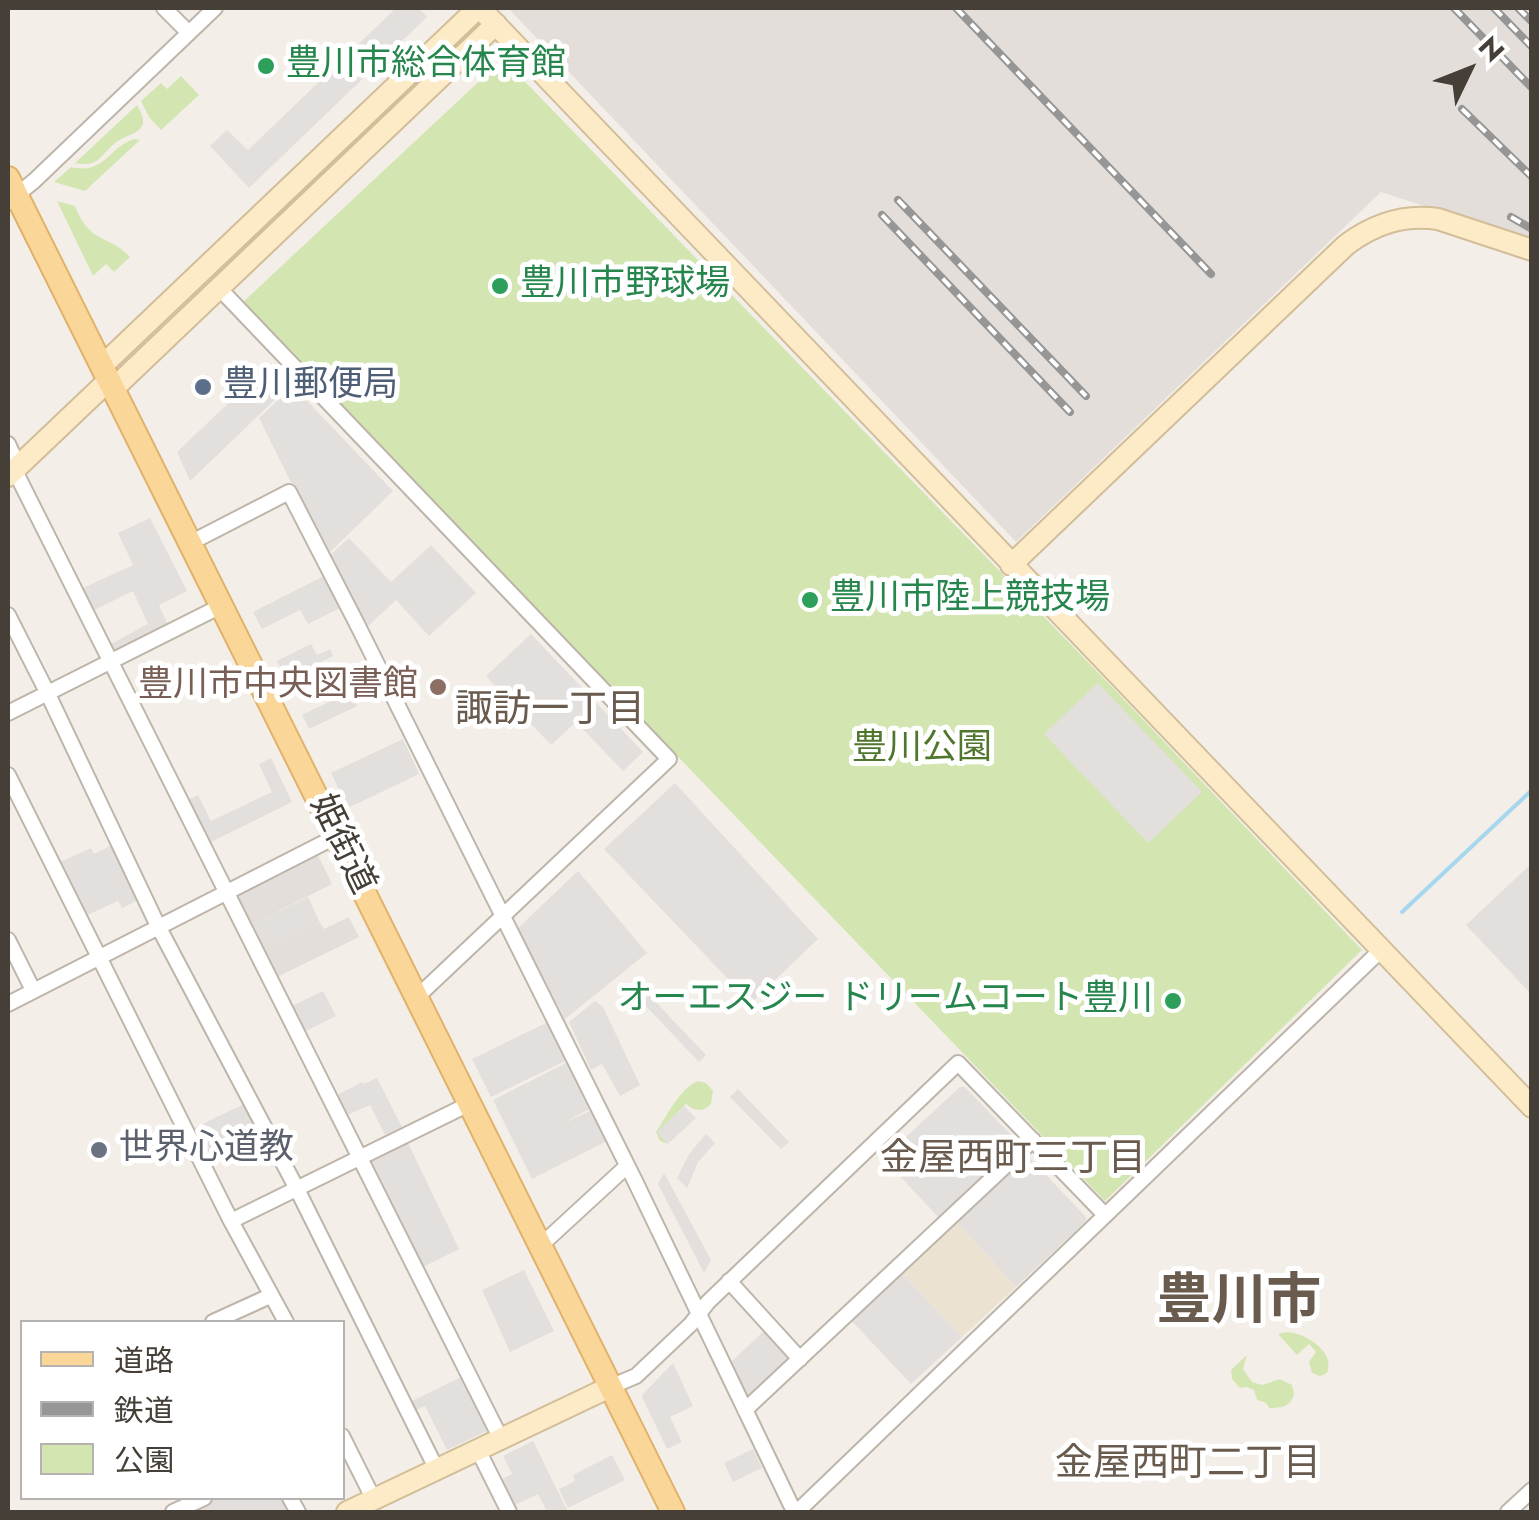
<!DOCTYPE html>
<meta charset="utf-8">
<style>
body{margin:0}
#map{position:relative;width:1539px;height:1520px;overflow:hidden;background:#f3efe8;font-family:Jost,"Noto Sans JP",sans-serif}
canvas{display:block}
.frame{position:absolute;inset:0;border:10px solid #463f37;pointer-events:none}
.legend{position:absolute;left:20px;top:1320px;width:325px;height:180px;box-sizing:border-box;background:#fff;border:2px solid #b5b2af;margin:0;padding:12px 18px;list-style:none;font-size:30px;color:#463f37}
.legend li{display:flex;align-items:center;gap:20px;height:50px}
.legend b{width:50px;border:2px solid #b5b2af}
.north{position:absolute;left:1419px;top:20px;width:100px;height:100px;-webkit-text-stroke:8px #fff;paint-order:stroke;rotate:47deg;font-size:28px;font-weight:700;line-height:40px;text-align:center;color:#463f37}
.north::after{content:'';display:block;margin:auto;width:35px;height:45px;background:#463f37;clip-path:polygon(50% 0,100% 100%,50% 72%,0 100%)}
</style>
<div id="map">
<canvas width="1539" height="1520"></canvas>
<div class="frame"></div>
<ul class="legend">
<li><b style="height:12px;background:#fbd699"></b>道路</li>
<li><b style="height:12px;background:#969696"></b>鉄道</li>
<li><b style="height:28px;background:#d3e6b2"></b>公園</li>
</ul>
<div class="north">N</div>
</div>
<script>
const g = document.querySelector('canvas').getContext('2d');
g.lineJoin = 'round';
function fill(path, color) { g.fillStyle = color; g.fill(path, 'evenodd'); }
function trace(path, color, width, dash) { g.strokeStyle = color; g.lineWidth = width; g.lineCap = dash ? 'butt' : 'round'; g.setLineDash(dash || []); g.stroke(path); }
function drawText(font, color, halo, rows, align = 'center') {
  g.font = font + ' Jost,"Noto Sans JP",sans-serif'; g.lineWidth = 10; g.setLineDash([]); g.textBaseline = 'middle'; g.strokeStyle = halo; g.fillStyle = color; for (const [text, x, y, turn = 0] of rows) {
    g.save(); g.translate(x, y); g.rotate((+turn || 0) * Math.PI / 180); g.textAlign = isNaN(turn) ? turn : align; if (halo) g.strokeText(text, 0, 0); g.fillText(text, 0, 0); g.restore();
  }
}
const industrial = new Path2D(`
 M508,8H1531V241L1381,192L1016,542Z
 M317,853L332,884L251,925L235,894Z
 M349,917L359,937L277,977L263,950L320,923L324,929Z`);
const education = new Path2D(`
 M955,1220L1016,1287L962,1337L900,1271Z`);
const green = new Path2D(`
 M503,59L1115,690L1362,950L1105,1201L242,303Z
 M181,76L199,95L161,130L149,117L141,101L161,83L167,89Z
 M137,105C153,131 135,131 118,141C100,153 102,168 75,163Z
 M134,139L140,140L85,191L54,182L71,167C105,175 107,148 134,139Z
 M57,201L75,206C90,245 109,234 130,257L114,272L106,264L93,276Z
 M698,1081L706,1083L713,1091L711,1104C703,1113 694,1111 686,1104L658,1132L668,1144L660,1141L656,1132C667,1116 679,1089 698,1081Z
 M1286,1332C1305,1332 1336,1352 1327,1373L1320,1376L1312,1373L1309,1362L1316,1352L1309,1344L1297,1355L1278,1334Z
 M1247,1355L1243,1369L1252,1382L1262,1385L1280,1379L1292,1385L1294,1394C1291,1407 1281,1408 1269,1408L1266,1403L1257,1400L1254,1390L1247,1387L1240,1388L1232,1379L1231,1370Z`);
const parking = new Path2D(`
 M396,8H418L427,17L249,188L210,146L227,130L248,150Z
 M261,372L282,393L190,481L177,452Z
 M293,386L393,491L327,555L259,418Z
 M150,518L187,591L159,605L168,625L116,651L109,645L148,624L133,591L92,611L81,589L133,565L118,533Z
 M349,538L391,582L431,545L476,593L429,636L396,600L365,629L329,556Z
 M326,575L342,607L308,624L300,610L262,629L253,612Z
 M531,634L643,752L623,771L576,722L551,745L486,676Z
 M311,644L317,655L330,649L333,656L287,679L277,661Z
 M1098,683L1202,792L1148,843L1044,734Z
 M350,692L357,706L309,729L302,715Z
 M403,739L419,774L348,808L331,773Z
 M271,758L292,802L209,843L188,800L198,795L211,821L272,792L259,764Z
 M675,783L818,939L751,1003L604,849Z
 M116,843L143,898L122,908L118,901L85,916L58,863L91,848L94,854Z
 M1531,864V994L1466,925Z
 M578,871L647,953L565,1019L518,931L519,927Z
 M308,897L320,923L263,950L251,925Z
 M323,991L336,1016L304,1032L292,1006Z
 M649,995L706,1055L699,1062L642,1002Z
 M595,1001L603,1007L640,1085L620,1096L602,1064L591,1070L569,1022Z
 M550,1021L569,1059L491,1097L472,1059Z
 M570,1061L593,1107L560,1125L594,1109L609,1140L532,1179L493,1100Z
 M377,1078L402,1127L385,1135L370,1105L347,1115L337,1095L362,1082L364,1084Z
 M960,1087H965L1016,1140V1145L939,1218L883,1158Z
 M738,1089L789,1142L781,1149L730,1097Z
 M248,1102L260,1127L206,1153L194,1128Z
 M684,1106L696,1118L668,1144L657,1132Z
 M706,1134L715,1143L698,1162L687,1188L677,1178L689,1154Z
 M408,1143L459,1249L421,1268L369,1162Z
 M1023,1155H1027L1086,1217V1221L1016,1287L955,1220Z
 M664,1173L711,1260L704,1273L658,1184Z
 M524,1270L554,1331L510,1352L482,1290Z
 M900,1271L962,1337L911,1384L850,1319Z
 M768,1327L795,1356L747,1402L728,1365Z
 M673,1363L693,1406L670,1417L682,1442L667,1449L642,1397L644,1393Z
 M463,1376L489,1427L487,1431L447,1450L425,1406L414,1411L410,1402Z
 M533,1441L568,1512H543L546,1510L538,1494L511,1507L498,1481L512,1474L503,1456Z
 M753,1449L762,1468L733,1482L724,1463Z
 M612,1455L625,1480L568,1508L559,1489L575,1481L573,1475Z
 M215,1498H284L291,1512H202L198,1505Z`);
const stream = new Path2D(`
 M1402,912L1532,790`);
const street = new Path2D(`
 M164,8L189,33
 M8,202L34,181L215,8
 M219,288L669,759L417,997
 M8,444L18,466
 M14,469L501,1439
 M190,543L289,492L357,624L634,1179L791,1505L798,1512
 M8,615L47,692L158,926L297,1189L437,1470
 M8,713L221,606
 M8,775L231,1221L286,1322
 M8,940L33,990
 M8,1004L337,836
 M231,1221L469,1104
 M539,1247L627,1166
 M729,1281L800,1359
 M213,1322L270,1296
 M610,1387L636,1376L691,1324L708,1302L958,1063L1105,1215
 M745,1410L1033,1140
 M342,1436L374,1500
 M478,1450L509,1512
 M290,1498L298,1512
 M173,1512L204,1498
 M797,1512L1381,950
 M1508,1512L1532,1490`);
const secondary = new Path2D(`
 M480,8L1532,1107
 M102,366L478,8
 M113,389L496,24
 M8,476L109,380
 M1011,565L1346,245C1374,224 1403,214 1438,219L1532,250
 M347,1512L610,1387`);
const primary = new Path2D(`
 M8,178L673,1512`);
const rail = new Path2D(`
 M956,8L1211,274
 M1454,8L1532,88
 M1494,8L1532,47
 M1518,8L1532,22
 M1462,109L1532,177
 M898,200L1086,396
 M882,215L1070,412
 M1511,217L1532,229`);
const markers = [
 [266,66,10,"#2e9e5b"],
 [500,286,10,"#2e9e5b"],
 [203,387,10,"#5c6f8a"],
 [810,600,10,"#2e9e5b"],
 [438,687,10,"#8d6e63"],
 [1173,1001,10,"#2e9e5b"],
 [99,1150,10,"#6b7280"]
];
const leisureNames = [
 ["豊川市総合体育館",286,66],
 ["豊川市野球場",520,286],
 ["豊川市陸上競技場",830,600],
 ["オーエスジー ドリームコート豊川",1153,1001,"right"]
];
const serviceNames = [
 ["豊川郵便局",223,387]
];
const educationNames = [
 ["豊川市中央図書館",418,687]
];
const parkNames = [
 ["豊川公園",922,750]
];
const streetNames = [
 ["姫街道",341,845,64]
];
const worshipNames = [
 ["世界心道教",119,1150]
];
const neighbourhoodNames = [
 ["諏訪一丁目",550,712],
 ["金屋西町三丁目",1013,1161],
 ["金屋西町二丁目",1188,1466]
];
const townNames = [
 ["豊川市",1239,1305]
];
fill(industrial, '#e3ded9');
fill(education, '#ece2d2');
fill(green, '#d3e6b2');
fill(parking, '#e2dfdc');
trace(stream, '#a6d7ee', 4);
trace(street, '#beb5aa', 18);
trace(secondary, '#d2bd99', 24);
trace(primary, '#e0b169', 26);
trace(street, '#fff', 14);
trace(secondary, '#fdebc8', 20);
trace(primary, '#fbd699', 22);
trace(rail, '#969696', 8);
trace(rail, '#fff', 4, [11]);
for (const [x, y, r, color] of markers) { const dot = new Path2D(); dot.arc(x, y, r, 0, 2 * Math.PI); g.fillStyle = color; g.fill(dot); trace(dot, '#fff', 4); }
drawText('35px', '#27864d', '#fff', leisureNames, 'left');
drawText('35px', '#4e5e75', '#fff', serviceNames, 'left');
drawText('35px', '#785e54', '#fff', educationNames, 'right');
drawText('35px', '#4f762c', '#fff', parkNames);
drawText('35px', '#463f37', '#fff', streetNames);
drawText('35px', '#5b616d', '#fff', worshipNames, 'left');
drawText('38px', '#695b4e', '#fff', neighbourhoodNames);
drawText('bold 55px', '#695b4e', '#fff', townNames);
</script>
